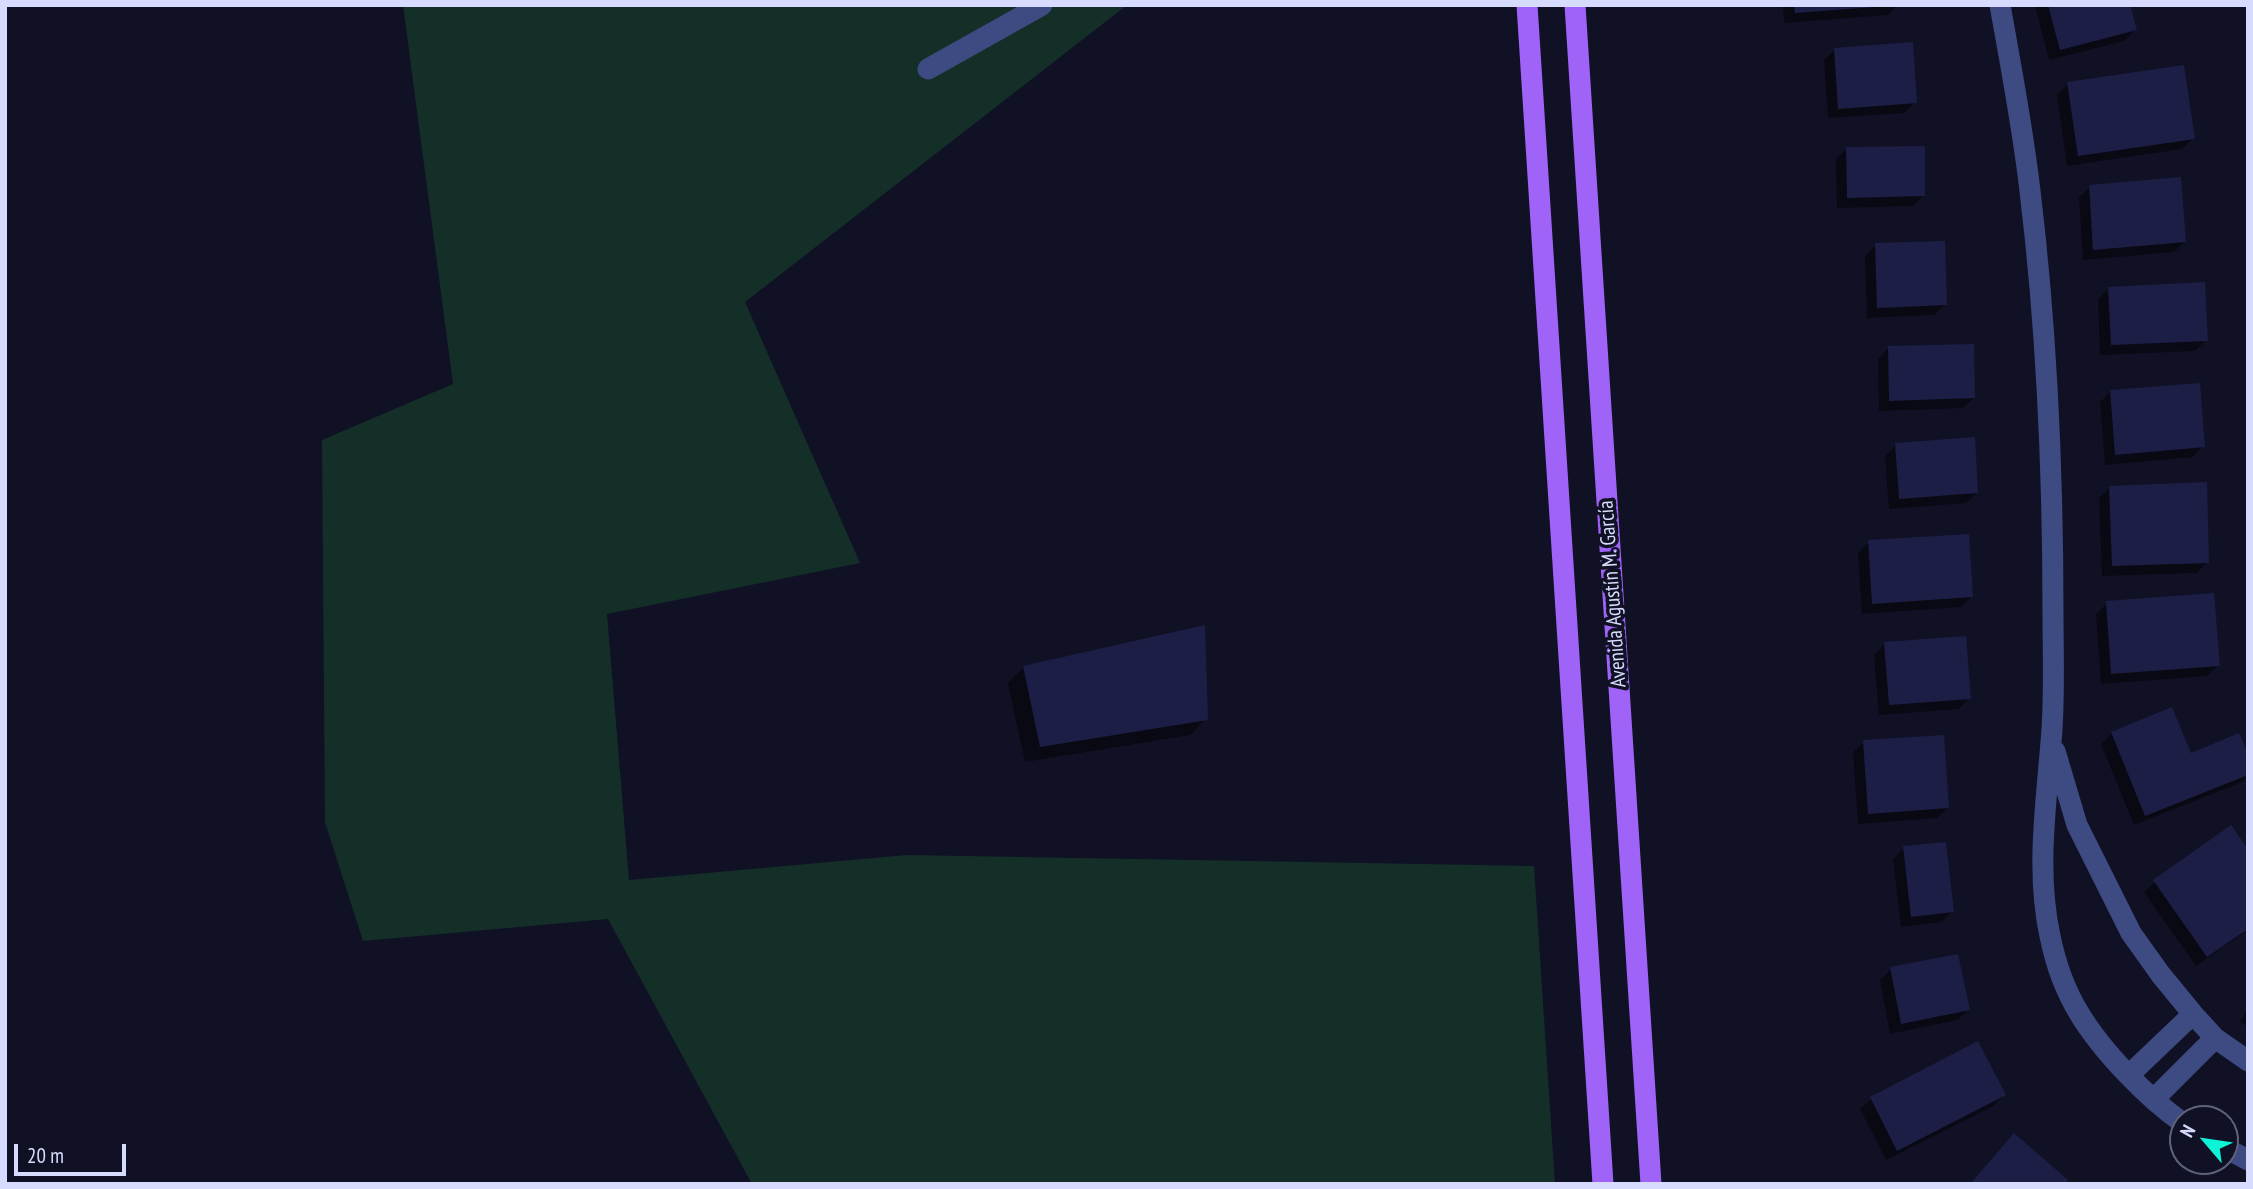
<!DOCTYPE html>
<meta charset="utf-8">
<style>
body{margin:0}
#map{position:relative;width:2253px;height:1189px;overflow:hidden;background:#101125;font-family:"PT Sans Narrow",sans-serif}
canvas{display:block}
.frame{position:absolute;inset:0;border:7px solid #d7dbfd;pointer-events:none}
.north{position:absolute;left:2169px;top:1105px;width:70px;height:70px;box-sizing:border-box;background:#101125;border:2px solid #60627b;border-radius:50%;rotate:299deg;font-size:19px;font-weight:700;line-height:28px;text-align:center;color:#d7dbfd}
.north::after{content:'';display:block;margin:auto;width:24px;height:32px;background:#0df3d6;clip-path:polygon(50% 0,100% 100%,50% 72%,0 100%)}
.scale{position:absolute;left:14px;top:1144px;width:112px;height:32px;box-sizing:border-box;border:4px solid #d7dbfd;border-top:0;padding-left:9px;font-size:21px;line-height:24px;white-space:nowrap;color:#d7dbfd;-webkit-text-stroke:5px #101125;paint-order:stroke}
</style>
<div id="map">
<canvas width="2253" height="1189"></canvas>
<div class="frame"></div>
<div class="north">N</div>
<div class="scale">20 m</div>
</div>
<script>
const g = document.querySelector('canvas').getContext('2d');
g.lineJoin = 'round';
function fill(path, color) { g.fillStyle = color; g.fill(path, 'evenodd'); }
function trace(path, color, width, dash) { g.strokeStyle = color; g.lineWidth = width; g.lineCap = dash ? 'butt' : 'round'; g.setLineDash(dash || []); g.stroke(path); }
function drawText(font, color, halo, rows, align = 'center') {
  g.font = font + ' "PT Sans Narrow",sans-serif'; g.lineWidth = 7; g.setLineDash([]); g.textBaseline = 'middle'; g.strokeStyle = halo; g.fillStyle = color; for (const [text, x, y, turn = 0] of rows) {
    g.save(); g.translate(x, y); g.rotate((+turn || 0) * Math.PI / 180); g.textAlign = isNaN(turn) ? turn : align; if (halo) g.strokeText(text, 0, 0); g.fillText(text, 0, 0); g.restore();
  }
}
const green = new Path2D(`
 M403,5H1127L745,302L860,563L607,614L629,880L907,855L1534,866L1555,1184H752L608,919L363,941L325,822L322,440L453,384Z`);
const shadow = new Path2D(`
 M1783,5H1898L1887,15L1784,23Z
 M2035,5H2129L2135,30L2124,41L2049,60Z
 M1834,50L1915,102L1905,113L1828,118L1824,60Z
 M2068,84L2193,138L2182,149L2067,166L2057,95Z
 M1847,149L1923,196L1913,206L1837,208L1836,159Z
 M2090,187L2185,241L2174,252L2083,260L2079,197Z
 M1876,245L1945,305L1934,315L1867,318L1865,256Z
 M2109,288L2206,340L2195,351L2100,355L2098,299Z
 M1888,348L1974,398L1963,408L1879,411L1878,359Z
 M2111,391L2203,446L2193,457L2105,465L2100,402Z
 M1896,445L1977,493L1966,503L1889,509L1885,456Z
 M2110,487L2207,562L2197,573L2102,576L2099,498Z
 M1869,542L1972,597L1961,607L1862,614L1858,553Z
 M2107,603L2218,665L2207,676L2101,684L2096,614Z
 M1885,644L1969,698L1959,709L1879,715L1874,655Z
 M1024,667L1206,719L1190,735L1025,762L1008,683Z
 M2112,733L2190,755L2248,759V776L2242,782L2134,825L2101,744Z
 M1864,742L1947,808L1937,818L1858,824L1853,752Z
 M1904,848L1952,911L1942,922L1901,927L1893,859Z
 M2248,852V930L2196,966L2144,892L2155,882Z
 M1891,969L1968,1010L1957,1020L1890,1034L1880,980Z
 M2248,1007V1027L2240,1022Z
 M2004,1095L1993,1106L1886,1160L1860,1109L1871,1099Z`);
const building = new Path2D(`
 M1794,5H1875V7L1795,13Z
 M2048,5H2130L2137,30L2060,50Z
 M1913,42L1917,103L1838,109L1834,48Z
 M2184,65L2195,139L2078,156L2067,82Z
 M1925,146V196L1847,198L1846,147Z
 M2181,177L2186,242L2093,250L2089,185Z
 M1945,241L1947,305L1877,308L1875,243Z
 M2205,282L2208,341L2111,345L2108,287Z
 M1974,344L1975,398L1889,401L1888,346Z
 M2200,383L2205,447L2115,455L2110,390Z
 M1975,437L1978,493L1899,499L1895,443Z
 M2207,482L2209,563L2112,566L2109,486Z
 M1969,534L1973,597L1872,604L1868,540Z
 M2214,593L2220,666L2111,674L2106,601Z
 M1205,625L1208,720L1040,747L1023,666Z
 M1966,636L1971,699L1889,705L1884,642Z
 M2172,707L2191,753L2239,733L2248,754V775L2145,816L2111,732Z
 M1944,735L1949,808L1868,814L1863,740Z
 M2231,825L2248,849V929L2207,957L2153,880Z
 M1946,842L1954,912L1911,917L1903,846Z
 M1958,954L1970,1010L1901,1024L1890,967Z
 M1978,1041L2006,1095L1897,1151L1870,1097Z
 M2014,1133L2068,1180L2065,1184H1970Z`);
const minor = new Path2D(`
 M2000,5C2011,67 2023,129 2030,191C2047,331 2053,472 2053,613C2053,656 2055,700 2051,742C2046,806 2036,872 2050,936C2055,961 2065,990 2079,1013C2101,1050 2147,1098 2183,1123
 M928,69L1042,5
 M2055,751L2077,825L2131,933L2161,975L2193,1014L2215,1038L2248,1061
 M2129,1075L2193,1014
 M2154,1099L2215,1038
 M2225,1148L2248,1160`);
const major = new Path2D(`
 M1527,5L1603,1184
 M1575,5L1651,1184`);
const streetNames = [
 ["Avenida Agustín M. García",1613,594,-94]
];
fill(green, '#142f28');
fill(shadow, '#0007');
fill(building, '#1d1e45');
trace(minor, '#3e4b82', 21);
trace(major, '#9f64f7', 21);
drawText('21px', '#d7dbfd', '#101125', streetNames);
</script>
